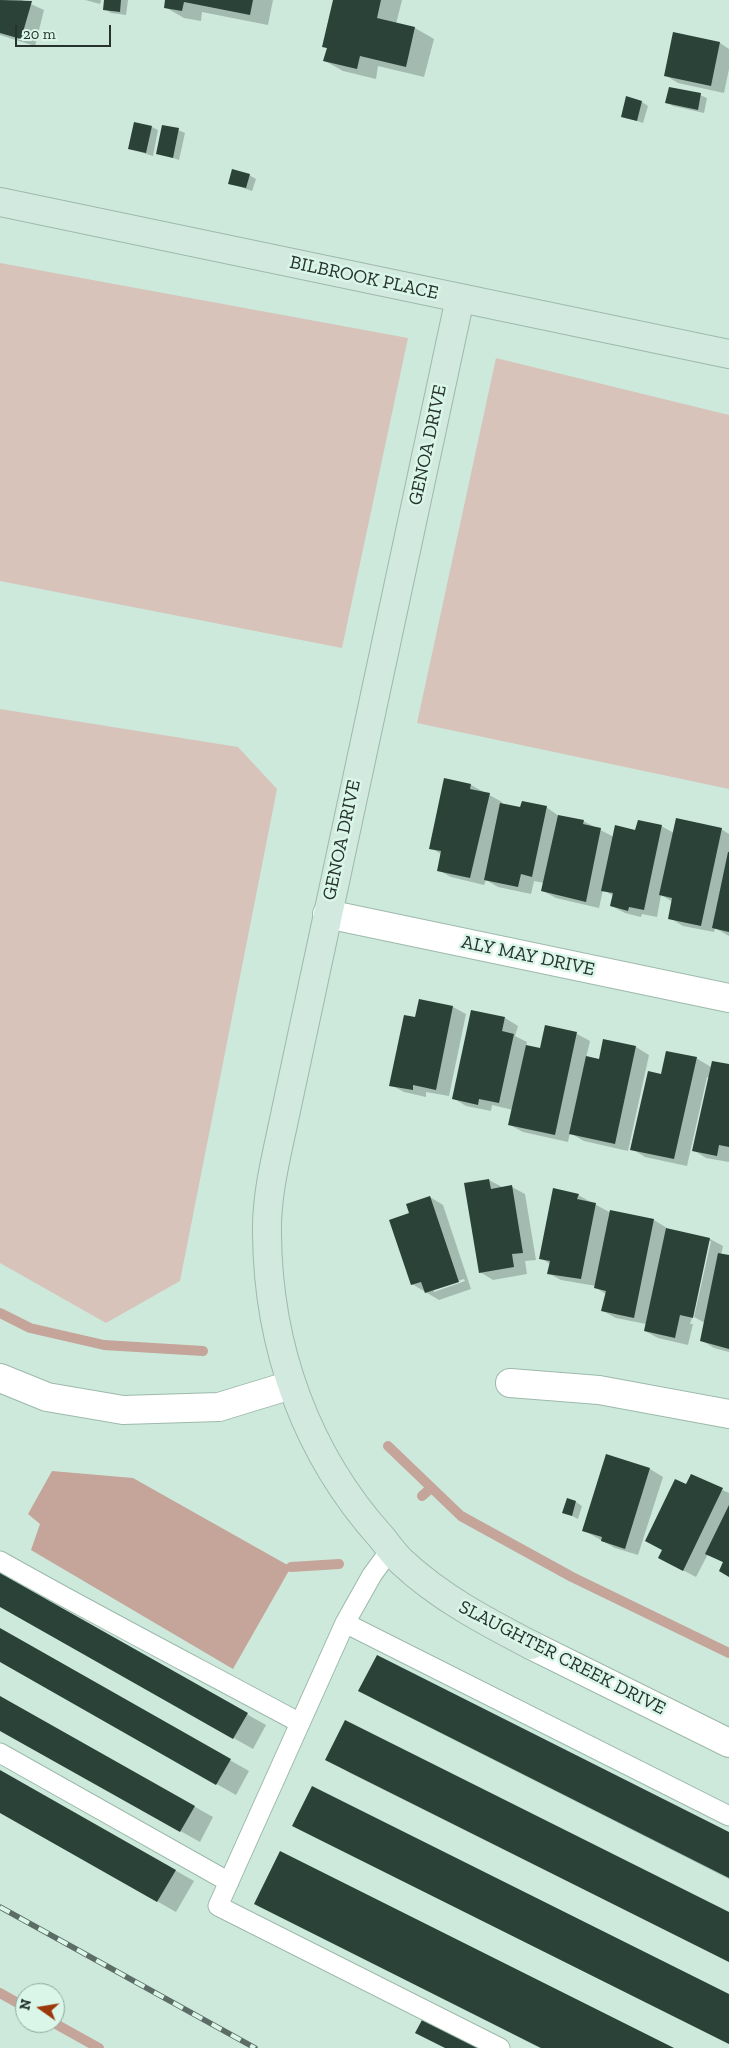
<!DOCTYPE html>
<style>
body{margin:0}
#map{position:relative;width:729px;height:2048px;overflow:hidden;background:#cce9dc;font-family:"Zilla Slab",serif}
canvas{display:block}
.north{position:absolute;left:15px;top:1983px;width:50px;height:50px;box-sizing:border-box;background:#d9f6e9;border:1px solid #92a89e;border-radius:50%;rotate:283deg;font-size:14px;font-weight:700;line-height:20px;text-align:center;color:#27322e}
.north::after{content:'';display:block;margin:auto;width:18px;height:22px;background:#9d380a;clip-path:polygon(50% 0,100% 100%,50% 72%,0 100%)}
.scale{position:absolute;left:15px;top:25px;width:96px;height:22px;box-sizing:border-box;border:2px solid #27322e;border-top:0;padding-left:6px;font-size:15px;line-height:18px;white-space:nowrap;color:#27322e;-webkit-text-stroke:4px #d9f6e9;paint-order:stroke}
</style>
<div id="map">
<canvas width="729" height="2048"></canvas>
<div class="north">N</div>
<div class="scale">20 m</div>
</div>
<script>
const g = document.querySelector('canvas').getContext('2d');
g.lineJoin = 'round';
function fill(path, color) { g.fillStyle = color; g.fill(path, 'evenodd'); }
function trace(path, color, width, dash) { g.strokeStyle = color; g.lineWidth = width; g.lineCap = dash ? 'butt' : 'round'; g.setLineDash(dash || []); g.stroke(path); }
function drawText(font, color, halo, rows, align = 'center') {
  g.font = font + ' "Zilla Slab",serif'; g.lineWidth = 5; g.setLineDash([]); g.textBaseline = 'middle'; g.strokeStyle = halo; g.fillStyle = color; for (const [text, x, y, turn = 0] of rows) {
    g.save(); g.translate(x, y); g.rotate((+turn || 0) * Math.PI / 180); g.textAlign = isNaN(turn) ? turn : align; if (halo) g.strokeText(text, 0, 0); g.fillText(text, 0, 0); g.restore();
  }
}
const green = new Path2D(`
 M0,263L408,338L342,648L0,581Z
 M496,358L729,415V789L417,723Z
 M0,709L238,747L277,789L180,1281L106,1323L0,1263Z`);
const water = new Path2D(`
 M52,1471L133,1478L291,1567L233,1669L31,1550L40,1524L28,1514Z`);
const shadow = new Path2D(`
 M0,0H22L44,10L35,46L0,35Z
 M85,0H101L100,4Z
 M106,0H128L126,15L111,13L105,9Z
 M166,0H273L268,25L202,12L201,21L184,18L165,7Z
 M334,0H402L396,24L415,28L434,39L424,77L378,66L376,79L343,71L325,61L328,49L323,46Z
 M674,33L720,43L729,49V69L724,93L678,83L665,75Z
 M700,95L707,98L704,113L673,106L667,103Z
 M642,102L648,106L643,123L622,116Z
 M152,127L158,130L153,156L130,149Z
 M178,130L185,133L179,160L157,153Z
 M249,175L256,179L252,191L229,183Z
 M445,779L471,785L502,802V804L521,809L546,807L559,816L583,821L614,837L661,826L674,833L721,829L729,834V936L715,928L714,932L683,926L670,918L673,902L661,895L657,917L642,914L641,917L625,913L612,906L614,896L603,890L599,908L556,898L543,891L544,883L534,881L531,894L498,887L486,880L484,885L451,877L438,870L441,854L431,848Z
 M420,1000L453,1007L466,1014L449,1096L426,1092V1097L404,1092L391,1085L416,1019Z
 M505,1018L518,1026L515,1036L527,1042L526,1046L541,1049L546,1027L577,1034L590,1041L586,1058L600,1060L636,1047L649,1055L628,1151L584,1141L570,1133L568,1142L523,1132L510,1125L513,1110L492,1105L491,1111L466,1106L453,1098Z
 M696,1058L711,1067L729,1066V1162L706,1158L693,1150L709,1078L707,1077L687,1166L645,1157L632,1149L662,1075Z
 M489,1180L502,1187H512L525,1194L536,1260L525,1261L527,1274L493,1280L480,1272Z
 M578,1195L611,1213V1211L654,1220L667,1228L666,1230L710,1239L723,1246L721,1255L729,1257V1352L714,1348L701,1340L705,1323L694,1317L711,1241H708L687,1316L692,1318L690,1324H693L688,1345L658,1338L645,1331L646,1324L616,1318L603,1311L606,1294L596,1288V1286L561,1280L548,1273L550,1264L541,1258Z
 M430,1197L443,1205L471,1289L439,1300L412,1284L411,1214ZM464,1279L465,1281L434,1292V1289Z
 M606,1456L650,1469L663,1477L638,1555L615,1548L583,1530Z
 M692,1476L729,1493V1576L724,1563L708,1554L696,1577L673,1565L687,1486Z
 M576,1502L582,1506L578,1519L564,1512Z
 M0,1575L266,1725L253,1749L0,1606Z
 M0,1629L249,1771L236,1795L0,1661Z
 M360,1691L729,1833V1879L383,1704Z
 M0,1697L213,1817L200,1842L0,1730Z
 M327,1759L729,1914V1962L350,1773Z
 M0,1771L194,1881L176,1912L0,1812Z
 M317,1838L729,1996V2044Z
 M256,1904L671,2048H540Z`);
const stream = new Path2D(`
 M0,1313L30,1328L104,1345L203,1351
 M388,1446L461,1516L572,1577L729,1653
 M422,1496L431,1488
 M291,1567L339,1564
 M0,1993L25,2007
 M54,2023L99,2048`);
const building = new Path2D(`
 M0,0L32,1L21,39L0,33Z
 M104,0H121L120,12L103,10Z
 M165,0H253L250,15L184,2L182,11L164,8Z
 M333,0H381L377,18L415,27L406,67L360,56L357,69L323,61L327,48L322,47Z
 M673,32L720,42L711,86L664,76Z
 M669,87L701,93L698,110L665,103Z
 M626,96L642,101L637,121L621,117Z
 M134,122L152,126L146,153L128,149Z
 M162,125L179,128L173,158L156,154Z
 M232,169L250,174L246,188L228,184Z
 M444,778L471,784L470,789L490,793L470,878L437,871L441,851L429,849Z
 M522,801L547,806L532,877L521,874L518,887L484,880L500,803L520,807Z
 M558,815L584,820L583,824L601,828L586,902L541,891Z
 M676,818L722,828L701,926L668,919L672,898L659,895Z
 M638,820L662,825L644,910L629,907L628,911L610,906L613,893L601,891L615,825L635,830Z
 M728,852H729V932L712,928Z
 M419,999L453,1006L436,1090L413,1085V1090L389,1086L404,1015L415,1017Z
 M471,1010L505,1017L502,1031L514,1034L499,1103L479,1099L478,1105L452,1099Z
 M545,1025L577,1032L555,1135L508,1125L526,1045L540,1048Z
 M603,1039L636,1046L615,1144L569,1134L586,1056L599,1059Z
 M666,1051L697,1057L674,1159L630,1150L648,1071L661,1074Z
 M712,1061L729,1064V1147L719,1145L717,1156L692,1151Z
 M489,1179L491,1189L512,1185L523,1253L512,1254L514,1267L479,1273L464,1183Z
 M553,1188L579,1194L577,1199L596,1203L581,1279L547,1274L550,1261L539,1259Z
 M430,1196L459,1282L425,1293L421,1282L411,1285L389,1220L409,1213L406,1204Z
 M610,1210L654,1219L634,1318L601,1311L606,1291L594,1288Z
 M666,1228L710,1238L693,1318L680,1315L675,1338L644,1331Z
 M718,1253L729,1255V1349L700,1341Z
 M606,1454L650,1468L625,1549L601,1541L602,1537L582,1531Z
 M691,1474L723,1488L683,1571L658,1558L662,1550L645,1541L675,1479L686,1484Z
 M567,1498L576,1501L572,1516L562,1513Z
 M729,1505V1577L719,1571L723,1562L705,1554Z
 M0,1573L248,1713L233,1739L0,1607Z
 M0,1628L231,1759L216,1785L0,1662Z
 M377,1655L729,1832V1878L358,1691Z
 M0,1696L195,1806L180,1832L0,1731Z
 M345,1720L729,1912V1962L325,1760Z
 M0,1770L176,1870L157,1902L0,1813Z
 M312,1786L729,1994V2044L292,1826Z
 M280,1851L674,2048H541L254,1904Z
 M422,2020L479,2048H445L415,2033Z`);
const lane = new Path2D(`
 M391,1549L372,1575L345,1623L729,1816
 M0,1561C99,1617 200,1669 300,1723
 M345,1623L218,1906L500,2048
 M0,1753L229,1882`);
const street = new Path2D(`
 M327,914L729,998
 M0,1378L47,1397L123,1410L219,1407L291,1385
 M510,1383L599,1390L729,1414
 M531,1645L729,1743`);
const secondary = new Path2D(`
 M0,202L729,354
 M460,298L285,1115C277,1154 266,1194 267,1234C268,1347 306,1454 382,1538C388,1546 394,1554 401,1561C439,1597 485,1621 531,1645`);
const rail = new Path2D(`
 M0,1907L255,2048`);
const streetNames = [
 ["BILBROOK PLACE",364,278,12],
 ["GENOA DRIVE",428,445,-78],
 ["GENOA DRIVE",342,840,-78],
 ["ALY MAY DRIVE",528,956,12],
 ["SLAUGHTER CREEK DRIVE",562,1658,27]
];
fill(green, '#d8c3bb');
fill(water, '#c5a499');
fill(shadow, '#0003');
trace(stream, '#c5a499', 10);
fill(building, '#2a4238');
trace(lane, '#9db9ac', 21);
trace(street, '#9db9ac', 30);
trace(secondary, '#9db9ac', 30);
trace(lane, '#fff', 19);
trace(street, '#fff', 28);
trace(secondary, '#d2e9e0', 28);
trace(rail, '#5c6c66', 5.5);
trace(rail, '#d9f6e9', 4, [11]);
drawText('19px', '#27322e', '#d9f6e9', streetNames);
</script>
